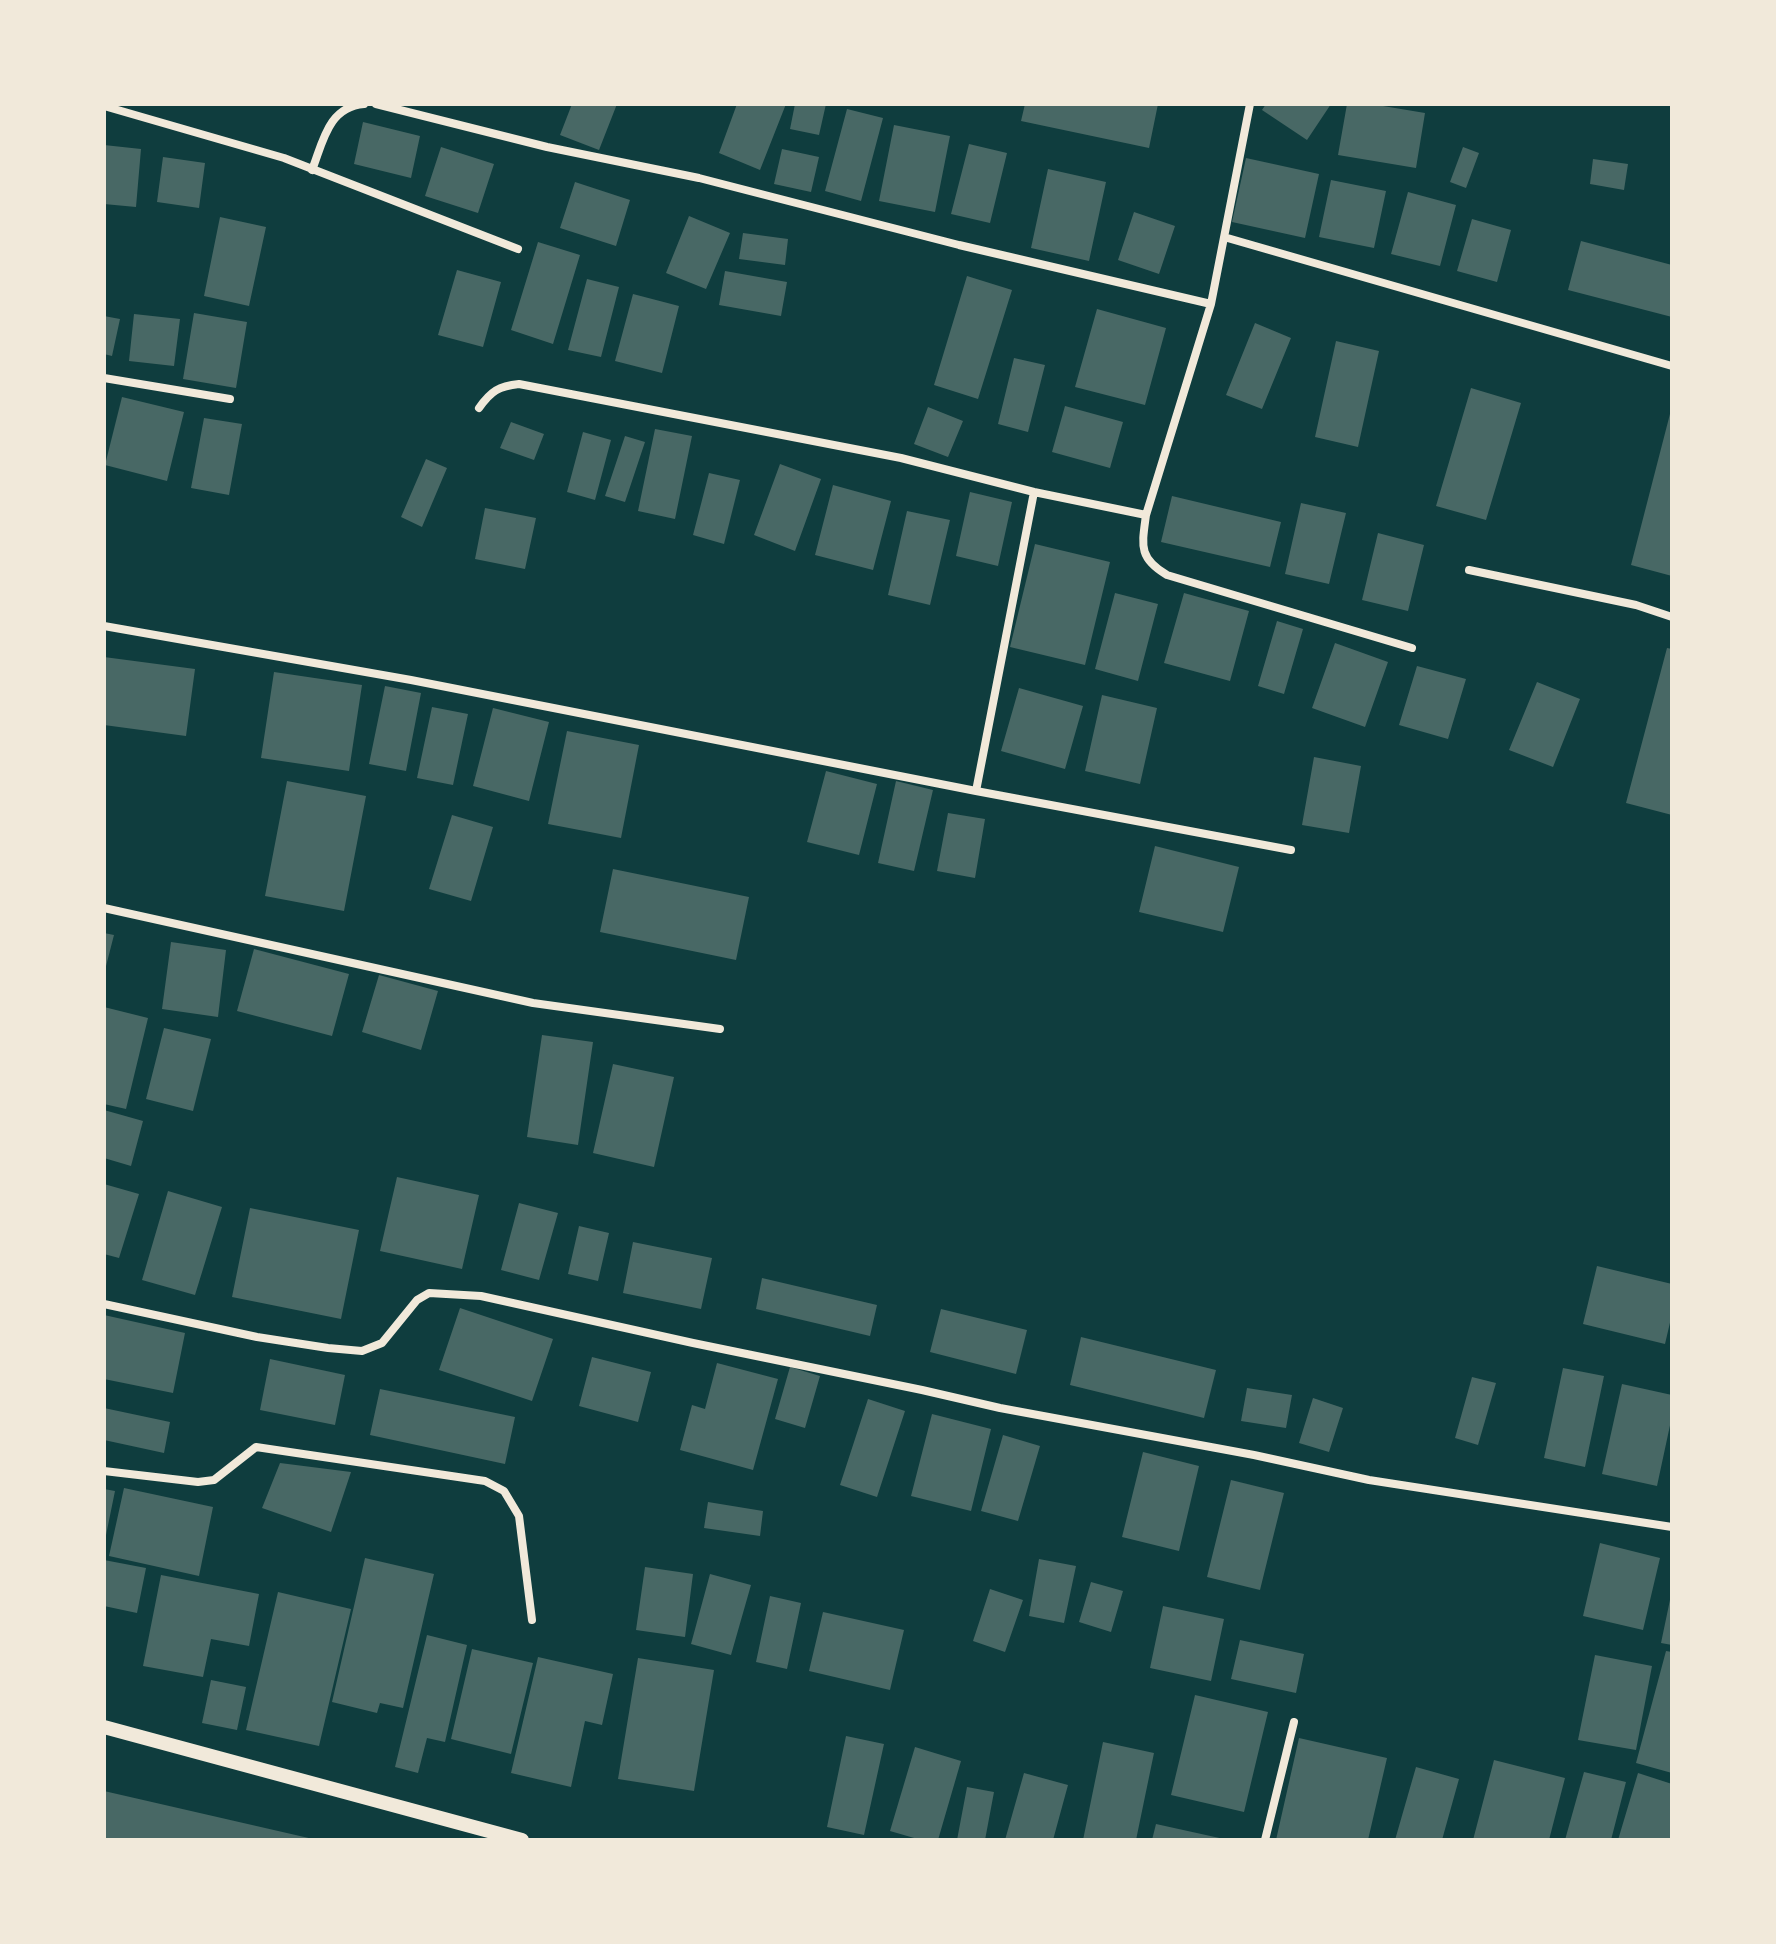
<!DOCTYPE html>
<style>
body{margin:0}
#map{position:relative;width:1776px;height:1944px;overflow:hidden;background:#0f3d3e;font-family:Spectral,serif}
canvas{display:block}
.frame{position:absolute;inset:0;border:106px solid #f1e9da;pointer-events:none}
</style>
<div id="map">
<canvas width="1776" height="1944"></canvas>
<div class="frame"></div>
</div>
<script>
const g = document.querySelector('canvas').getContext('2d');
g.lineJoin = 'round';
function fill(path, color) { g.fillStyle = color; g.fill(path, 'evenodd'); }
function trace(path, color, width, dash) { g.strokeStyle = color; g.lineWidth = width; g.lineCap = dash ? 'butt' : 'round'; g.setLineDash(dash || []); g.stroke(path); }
const building = new Path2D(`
 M572,104H617L599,150L560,135Z
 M737,104H786L760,170L719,153Z
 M795,104H826L819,135L790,129Z
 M1025,104H1158L1149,148L1021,121Z
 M1266,104H1331L1307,140L1262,110Z
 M1347,104H1371L1425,113L1416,168L1338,155Z
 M847,109L883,118L861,201L825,191Z
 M363,122L420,136L411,178L354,164Z
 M894,125L950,136L935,212L879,201Z
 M969,144L1007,153L990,223L951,214Z
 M104,145L141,149L136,207L104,204Z
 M441,147L494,164L478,213L425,196Z
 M1463,147L1479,153L1466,188L1450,182Z
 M782,149L819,157L811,192L774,184Z
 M163,157L205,163L199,208L157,202Z
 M1246,158L1319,174L1305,238L1232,222Z
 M1593,159L1628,164L1624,190L1590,184Z
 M1048,169L1106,182L1089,261L1031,248Z
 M1331,180L1386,191L1374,248L1319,237Z
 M575,182L630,200L616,246L560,228Z
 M1408,192L1456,205L1440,266L1391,254Z
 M1134,212L1175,226L1159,274L1118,260Z
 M689,216L730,233L706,289L666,273Z
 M220,217L266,227L249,306L204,296Z
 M1472,219L1511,230L1497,282L1457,271Z
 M743,233L788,239L785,265L739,259Z
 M1581,241L1672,265V317L1568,290Z
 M538,242L580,255L553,344L511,330Z
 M457,270L501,282L483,347L438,335Z
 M725,271L787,282L781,316L719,305Z
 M967,276L1012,290L978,399L934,385Z
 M587,279L619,287L601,357L568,350Z
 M633,294L679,306L662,373L615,361Z
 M1097,309L1166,328L1145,405L1075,387Z
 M194,313L247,322L236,388L183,379Z
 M134,314L180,319L174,366L129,361Z
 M104,316L120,319L112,356L104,354Z
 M1255,323L1291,338L1262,409L1226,395Z
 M1336,341L1379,351L1358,447L1315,437Z
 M1014,358L1045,365L1028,432L998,424Z
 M1471,388L1521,403L1486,520L1436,506Z
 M122,397L184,412L167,481L105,465Z
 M1065,406L1123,422L1110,468L1052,452Z
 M928,407L963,421L948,457L914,444Z
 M1671,410H1672V576L1631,565Z
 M204,418L242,424L229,495L191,488Z
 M511,422L544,434L534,460L500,448Z
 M655,429L692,436L675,519L638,511Z
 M583,432L611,440L595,500L567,492Z
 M625,436L645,442L625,502L605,496Z
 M426,459L447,468L422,527L401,517Z
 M780,464L821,479L795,551L754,535Z
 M709,473L740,480L724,544L693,535Z
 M833,485L891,501L873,570L815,555Z
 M970,492L1012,502L998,566L956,556Z
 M1172,496L1281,522L1270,567L1161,542Z
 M1301,503L1346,513L1329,584L1285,574Z
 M485,508L536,518L525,569L475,559Z
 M907,511L950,520L930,605L888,595Z
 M1378,533L1424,545L1408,611L1362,600Z
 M1035,544L1110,562L1085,665L1010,647Z
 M1115,593L1158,604L1138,681L1095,669Z
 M1184,593L1249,611L1230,681L1164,663Z
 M1277,621L1303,629L1284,694L1258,686Z
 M1335,643L1388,662L1365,727L1312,708Z
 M1667,648L1672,649V815L1626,803Z
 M104,657L195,669L186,736L104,725Z
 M1417,666L1466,679L1448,739L1399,725Z
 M274,672L362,685L349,771L261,758Z
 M1537,682L1580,699L1553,767L1509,750Z
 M385,686L421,693L406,771L369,764Z
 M1019,688L1083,706L1065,769L1001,751Z
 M1102,695L1157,708L1140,784L1085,771Z
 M432,707L468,714L453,785L417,778Z
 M493,708L549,722L529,801L473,786Z
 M567,731L639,745L621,838L548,824Z
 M1314,757L1361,766L1349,833L1302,825Z
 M826,771L877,784L859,855L807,842Z
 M287,781L366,796L344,911L265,896Z
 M896,781L933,790L914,871L878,863Z
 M948,813L985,819L975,878L937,871Z
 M452,815L493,827L471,901L429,889Z
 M1155,846L1239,867L1223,932L1139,912Z
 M613,869L749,897L736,960L600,932Z
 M104,933L114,935L105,970L104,969Z
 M171,942L226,950L218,1017L162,1009Z
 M254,949L349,974L332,1036L237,1011Z
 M379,975L438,991L421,1050L362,1032Z
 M104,1007L148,1018L126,1109L104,1104Z
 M164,1028L211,1039L193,1111L146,1099Z
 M542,1035L593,1042L578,1145L527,1137Z
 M613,1064L674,1077L654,1167L593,1153Z
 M104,1110L143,1121L131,1166L104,1158Z
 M397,1177L479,1195L462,1269L380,1251Z
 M104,1184L139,1194L119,1258L104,1254Z
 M168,1191L222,1207L195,1295L142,1280Z
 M519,1203L558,1213L539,1280L501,1270Z
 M250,1208L359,1230L341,1319L232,1297Z
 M579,1226L609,1233L598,1281L568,1274Z
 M633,1242L712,1258L701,1309L623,1293Z
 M1597,1266L1672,1284V1314L1665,1344L1583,1324Z
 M762,1278L877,1305L870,1336L756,1309Z
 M460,1308L553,1339L532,1401L439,1370Z
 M941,1309L1027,1330L1016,1374L930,1352Z
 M104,1315L185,1333L173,1393L104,1379Z
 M1081,1337L1216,1370L1204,1418L1070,1385Z
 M592,1357L651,1372L638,1422L579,1406Z
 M270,1359L345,1375L335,1425L260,1410Z
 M717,1363L778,1379L753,1470L680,1450L692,1405L705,1409Z
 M790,1367L820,1376L805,1428L775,1419Z
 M1563,1368L1604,1376L1585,1467L1544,1458Z
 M1472,1377L1496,1383L1478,1445L1455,1438Z
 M1622,1384L1672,1395V1416L1657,1486L1602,1474Z
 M1247,1388L1292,1395L1286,1428L1241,1421Z
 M380,1389L515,1417L505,1464L370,1435Z
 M1313,1398L1343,1408L1329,1452L1299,1443Z
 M868,1399L905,1411L877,1497L840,1485Z
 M104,1408L170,1422L164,1453L104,1440Z
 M932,1414L991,1429L971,1511L911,1496Z
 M1003,1435L1040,1446L1018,1521L981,1511Z
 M1143,1452L1199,1466L1179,1551L1122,1537Z
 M280,1463L351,1472L331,1532L262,1508Z
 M1231,1480L1284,1493L1260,1590L1207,1577Z
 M124,1488L213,1507L199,1576L109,1556Z
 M104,1489L115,1491L105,1540H104Z
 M708,1502L763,1511L760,1536L704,1528Z
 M1600,1543L1660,1558L1643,1630L1583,1616Z
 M365,1558L434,1574L403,1708L380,1703L377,1713L332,1702Z
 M1039,1559L1076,1566L1064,1623L1029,1616Z
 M104,1560L146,1568L137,1613L104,1606Z
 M645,1567L693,1574L685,1637L636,1630Z
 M710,1574L751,1585L731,1655L691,1644Z
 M161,1575L259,1594L249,1646L211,1639L203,1677L143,1666Z
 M1091,1582L1123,1591L1111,1632L1079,1622Z
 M990,1589L1023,1600L1005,1652L973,1641Z
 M278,1592L351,1609L319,1746L246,1730Z
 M1671,1595H1672V1645L1661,1643Z
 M770,1596L801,1603L787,1669L756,1662Z
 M1163,1606L1224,1619L1211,1681L1150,1668Z
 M823,1612L904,1630L890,1690L809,1671Z
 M427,1635L467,1645L445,1742L427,1738L418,1773L395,1767Z
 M1240,1640L1304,1654L1296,1693L1231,1679Z
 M472,1649L533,1663L511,1754L451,1739Z
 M1666,1651L1672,1652V1773L1636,1763Z
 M1595,1655L1652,1666L1636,1750L1578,1740Z
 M538,1657L613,1674L602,1725L585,1721L571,1787L511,1773Z
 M638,1658L714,1670L694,1791L618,1779Z
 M211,1680L246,1687L237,1730L202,1723Z
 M1195,1695L1268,1712L1244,1812L1171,1795Z
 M846,1736L884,1744L864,1835L827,1827Z
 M1299,1738L1387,1758L1368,1840H1276Z
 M1103,1742L1154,1753L1136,1840H1083Z
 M915,1747L961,1761L938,1840H921L890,1831Z
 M1494,1760L1565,1778L1549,1840H1473Z
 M1416,1767L1459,1779L1442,1840H1395Z
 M1584,1772L1626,1782L1611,1840H1565Z
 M1024,1773L1068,1785L1053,1840H1005Z
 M1638,1773L1672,1784V1840H1618Z
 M967,1787L994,1792L985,1840H957Z
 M104,1791L313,1839V1840H104Z
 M1156,1824L1224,1839V1840H1152Z`);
const minor = new Path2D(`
 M376,104L547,147L699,178L959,245L1211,304
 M1250,104L1211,304L1146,515C1142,545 1138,558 1167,575L1412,648
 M104,106L284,158L518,249
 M312,170C323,142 328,107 364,104
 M1224,237L1672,366
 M104,378L230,399
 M479,408C491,391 499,386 519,384L901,458L1034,492L1146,515
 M1469,570L1636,605L1672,617
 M104,626L411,680L976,791L1291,850
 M976,791L1034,492
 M104,908L533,1003L720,1029
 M104,1304L257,1337L328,1348L362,1351L382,1343L417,1300L429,1293L481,1296L693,1343L922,1390L1000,1408L1254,1455L1369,1480L1672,1527
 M104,1471L198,1482L214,1480L256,1447L485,1481L504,1491L519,1516L532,1620
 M1265,1840L1294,1722`);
const tertiary = new Path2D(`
 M104,1727L522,1840`);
fill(building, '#486865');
trace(minor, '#f1e9da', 8);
trace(tertiary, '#f1e9da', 14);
</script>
